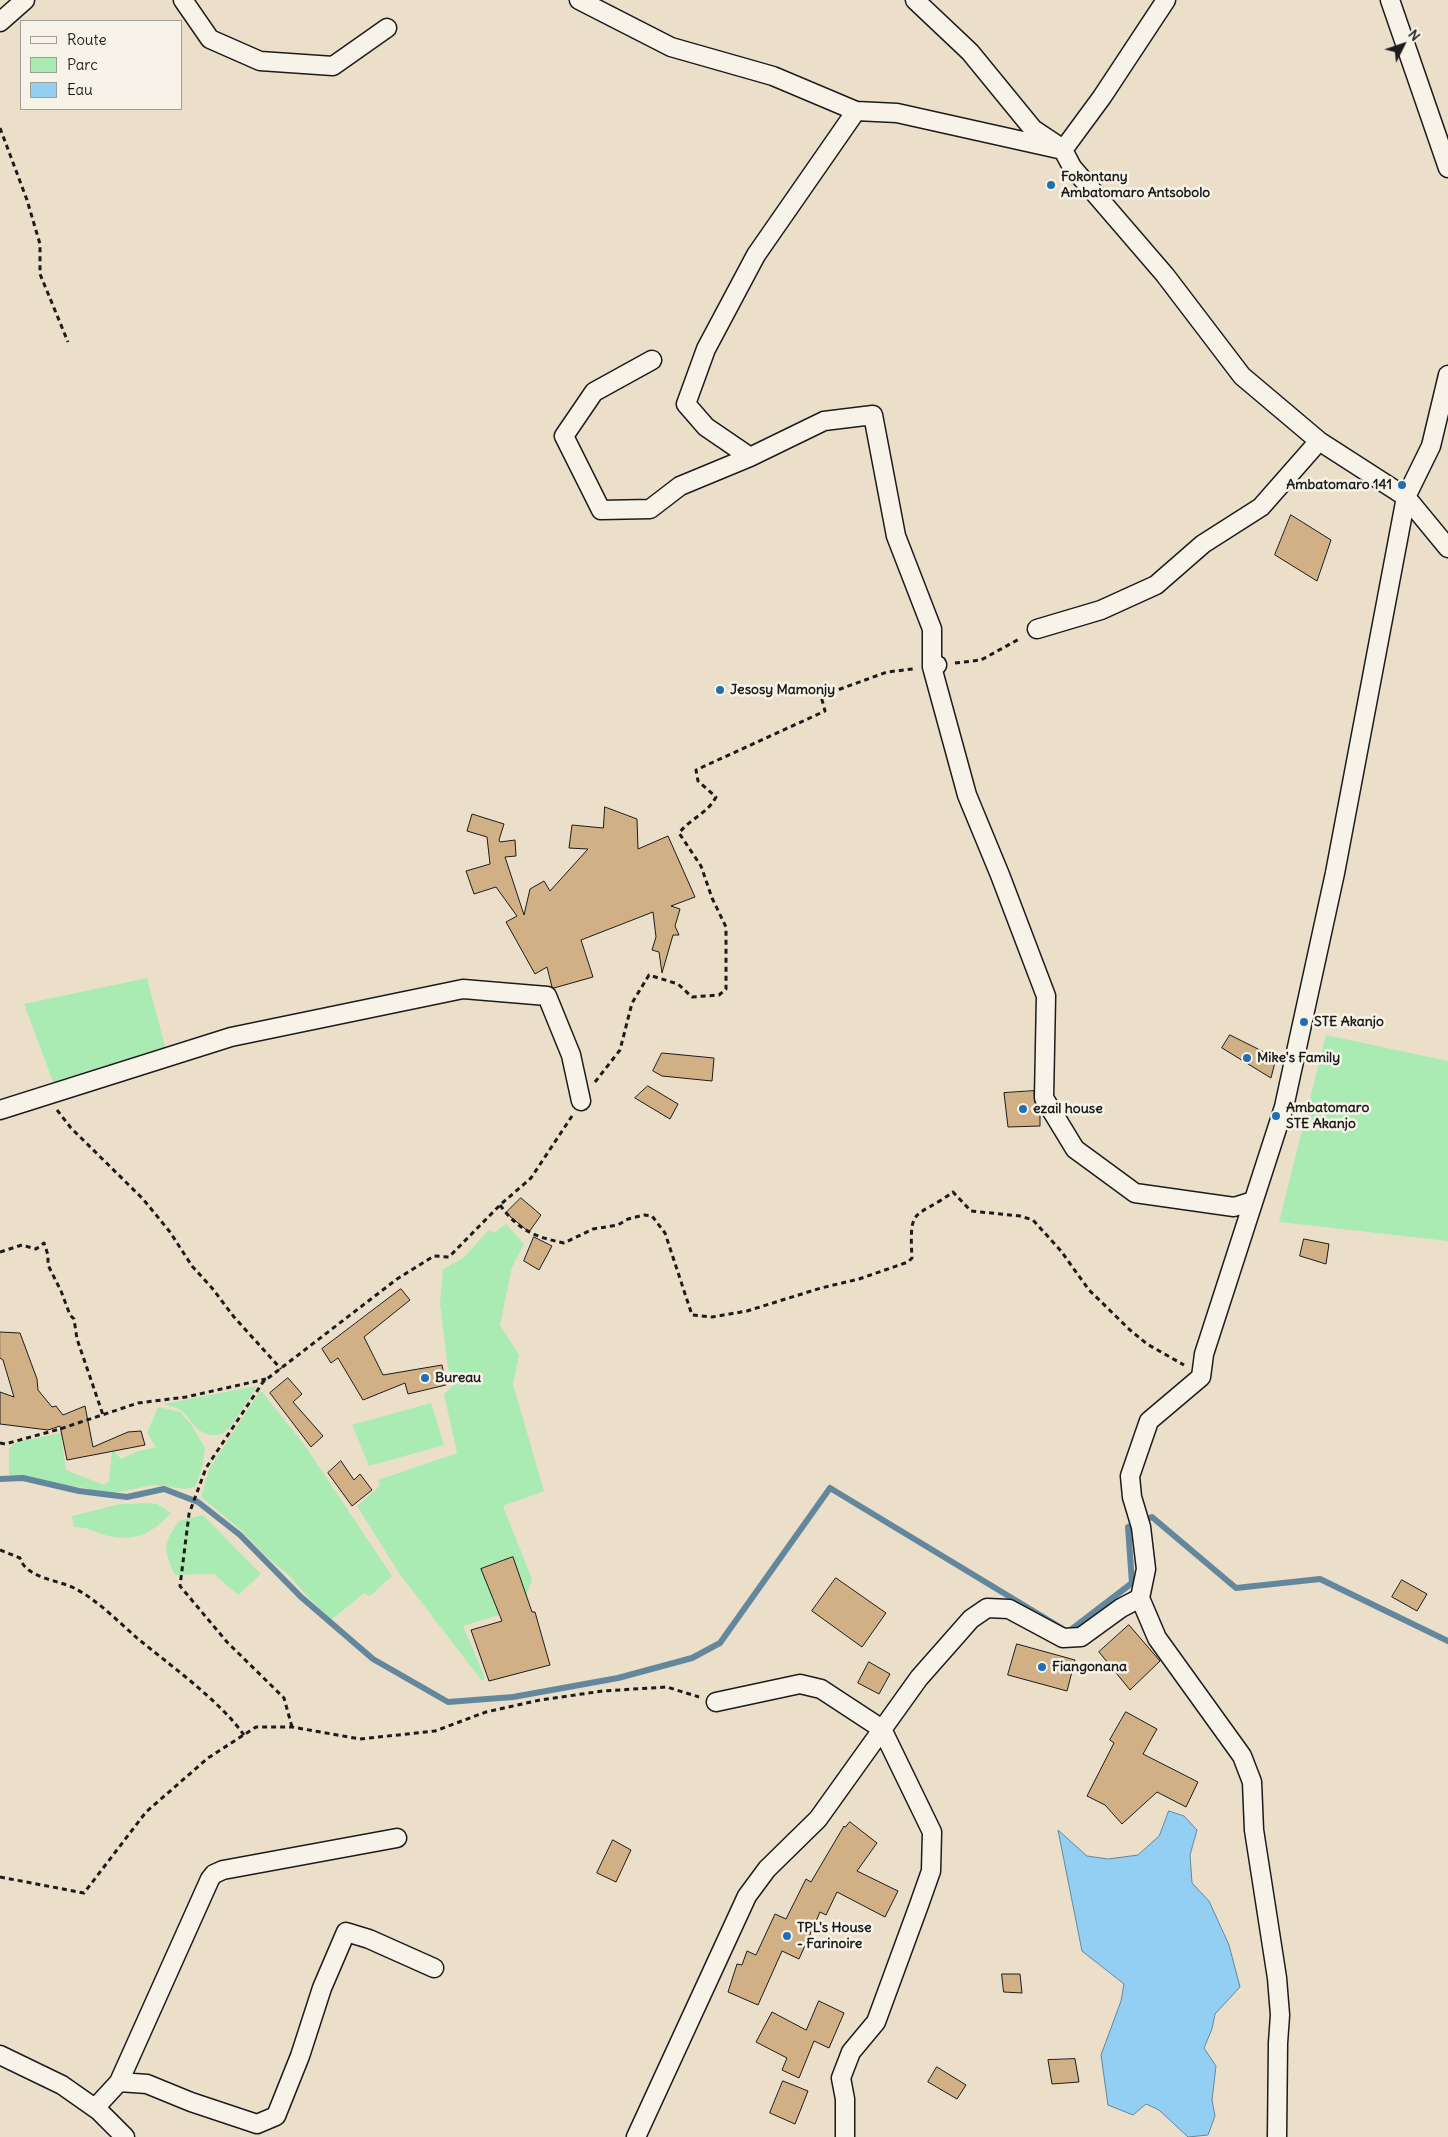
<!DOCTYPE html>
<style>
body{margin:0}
#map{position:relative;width:1448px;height:2137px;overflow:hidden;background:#ecdfca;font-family:Delius,sans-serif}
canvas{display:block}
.legend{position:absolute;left:20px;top:20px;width:162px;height:90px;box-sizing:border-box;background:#f7f3e8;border:1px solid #9f9d96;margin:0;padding:6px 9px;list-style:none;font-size:15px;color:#1c1c1c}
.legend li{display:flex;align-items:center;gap:10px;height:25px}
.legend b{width:25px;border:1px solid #9f9d96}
.north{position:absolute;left:1378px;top:20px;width:50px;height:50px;-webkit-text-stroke:4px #f7f3e8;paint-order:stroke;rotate:49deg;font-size:14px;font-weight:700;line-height:20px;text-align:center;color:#1c1c1c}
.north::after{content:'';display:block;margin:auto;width:18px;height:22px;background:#1c1c1c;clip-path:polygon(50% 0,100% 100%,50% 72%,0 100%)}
</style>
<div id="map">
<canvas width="1448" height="2137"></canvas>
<ul class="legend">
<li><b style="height:6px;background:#f7f3e8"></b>Route</li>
<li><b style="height:14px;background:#aaebb4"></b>Parc</li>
<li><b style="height:14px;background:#93cef3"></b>Eau</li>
</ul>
<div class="north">N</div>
</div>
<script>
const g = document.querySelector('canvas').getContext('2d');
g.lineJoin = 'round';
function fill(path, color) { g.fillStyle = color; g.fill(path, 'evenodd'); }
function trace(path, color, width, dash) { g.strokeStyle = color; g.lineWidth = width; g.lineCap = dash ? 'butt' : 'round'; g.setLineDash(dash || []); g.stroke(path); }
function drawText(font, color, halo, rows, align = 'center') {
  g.font = font + ' Delius,sans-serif'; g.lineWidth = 5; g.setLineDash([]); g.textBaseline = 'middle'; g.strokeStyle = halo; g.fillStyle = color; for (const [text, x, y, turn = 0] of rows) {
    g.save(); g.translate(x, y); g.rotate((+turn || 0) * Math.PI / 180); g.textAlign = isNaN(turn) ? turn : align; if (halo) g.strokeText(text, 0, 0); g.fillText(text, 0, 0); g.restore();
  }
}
const green = new Path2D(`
 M147,978L167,1054L55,1087L24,1004Z
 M1326,1035L1448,1061V1241L1279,1222Z
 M506,1224L524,1244L512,1267L500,1325L519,1355L513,1384L544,1491L503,1506L532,1579L527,1594L529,1606L463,1626L485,1678L482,1681L399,1573L357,1506L380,1486L378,1480L457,1453L444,1394L458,1381L448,1369L440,1303L443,1269L463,1258L489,1230L494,1233Z
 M257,1386C250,1396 233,1426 225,1432C216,1438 204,1435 197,1428C182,1412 186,1410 163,1404Z
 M260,1391L262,1392L303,1443L392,1576L370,1596L364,1593L331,1620L308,1597L290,1576L268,1558L241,1530L201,1497L209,1469Z
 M431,1403L444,1445L369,1466L352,1425Z
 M158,1407L180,1412L191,1424L205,1448L202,1469L195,1487L186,1489L153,1485L114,1493L9,1475V1448L16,1442L61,1433L66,1470L104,1485L109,1481L112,1449L121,1459L136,1452L156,1447L147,1433Z
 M149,1503L157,1504L171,1513C153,1533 136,1542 108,1536C94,1532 89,1527 74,1527L72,1516L120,1504Z
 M203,1515L261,1574L238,1595L214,1574L175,1575C164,1550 162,1544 179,1521Z`);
const water = new Path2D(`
 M1169,1811L1184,1816L1197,1830L1190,1855L1192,1883L1209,1901L1229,1945L1240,1987L1215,2014L1212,2029L1204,2048L1216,2066L1212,2100L1215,2116L1208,2135L1188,2137L1159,2110L1146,2104L1133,2115L1108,2105L1101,2055L1121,2001L1124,1984L1082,1951L1058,1830L1087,1856L1108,1859L1138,1855L1159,1836Z`);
const stream = new Path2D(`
 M0,1479L23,1478L79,1491L127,1497L164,1489L198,1502L240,1535L301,1597L373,1659L448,1702L513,1697L618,1678L692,1658L720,1643L830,1488L1068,1632L1132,1583L1128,1527L1152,1517L1236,1588L1320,1579L1448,1641`);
const building = new Path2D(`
 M1291,515L1331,540L1317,581L1275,555Z
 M605,807L637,819L638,849L668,836L695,897L671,906L680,909L675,926L679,935H673L662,973L659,952L652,950L656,937L653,912L581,940L593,977L554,988L552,987L547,967L535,974L506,922L517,916L496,887L474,894L466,871L490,864L487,837L467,831L472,814L504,824L499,840L500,842L515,840L516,856L505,857L524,915L530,889L544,881L550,891L588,849L569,848L572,825L603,828Z
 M1230,1035L1276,1058L1271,1078L1222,1048Z
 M662,1053L714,1058L712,1081L662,1076L653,1071Z
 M648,1086L678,1104L670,1119L635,1098Z
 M1034,1091L1035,1103L1040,1111V1126L1008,1127L1004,1093Z
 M521,1198L541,1215L529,1232L506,1213Z
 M534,1237L552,1246L539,1270L524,1261Z
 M1304,1239L1329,1244L1326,1264L1300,1256Z
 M401,1289L410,1300L364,1337L383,1375L442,1365L446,1385L408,1394L405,1383L363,1400L338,1358L331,1363L322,1349Z
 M0,1332L20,1333L37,1379L38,1390L52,1407L56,1406L63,1415L85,1406L93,1447L128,1432L141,1431L145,1445L67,1460L60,1426L48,1430L0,1424V1392L14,1397L3,1360L0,1358Z
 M288,1378L302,1394L293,1402L323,1436L311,1447L270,1393Z
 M341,1461L354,1480L360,1474L372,1490L352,1506L328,1473Z
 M513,1557L532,1612H535L550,1665L489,1681L471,1630L502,1621L481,1569Z
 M836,1578L886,1613L862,1647L812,1611Z
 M1402,1580L1427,1594L1417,1611L1392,1597Z
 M1129,1625L1160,1661L1130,1690L1099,1652Z
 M1017,1644L1075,1660L1067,1691L1008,1675Z
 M869,1662L890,1674L879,1694L858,1683Z
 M1126,1712L1157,1729L1143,1754L1198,1782L1186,1807L1157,1792L1122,1824L1105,1805L1087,1796L1114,1743L1110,1740Z
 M850,1822L877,1843L857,1871L898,1891L885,1917L837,1892L826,1915L820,1912L799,1959L782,1951L758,2005L728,1992L737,1964L742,1965L747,1951L756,1955L775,1914L786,1919L806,1879L811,1882L844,1826L845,1827Z
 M613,1840L631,1850L616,1882L597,1873Z
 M1002,1974H1020L1022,1993L1004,1992Z
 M819,2001L844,2013L829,2048L814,2041L799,2078L782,2070L787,2058L756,2042L772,2012L806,2030Z
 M1075,2059L1079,2082L1052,2084L1048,2060Z
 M937,2067L966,2085L957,2099L928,2082Z
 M783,2081L808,2091L795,2124L770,2113Z`);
const path = new Path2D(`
 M0,128L27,200L40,244V274L68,342
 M955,663L981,660L1021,638
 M595,1082L620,1050L632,1003L649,975L678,984L692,997L719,995L726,989V927L712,898L701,866L679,833C691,818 707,814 716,797L698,781L696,770L825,711L821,696L887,672L913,669
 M57,1110L71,1128L143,1199L170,1232L192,1266L212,1288L234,1317L281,1369
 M500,1205C518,1230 535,1237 564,1243L593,1229L618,1225L628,1219L644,1215L652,1216L665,1233L692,1315L712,1317L747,1311L821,1288L859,1279L908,1262L912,1258C909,1204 915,1220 953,1192L971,1211L1020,1216L1033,1220L1061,1251L1089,1290L1130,1330L1147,1344L1184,1365
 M0,1252L22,1245L36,1249L44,1243L48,1255V1265L61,1291L70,1315L74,1319L77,1339L103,1415
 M0,1443L5,1444L60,1429L138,1403L186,1397L266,1379
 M0,1550L20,1558C26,1578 58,1580 74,1588C96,1599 119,1622 137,1638C171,1666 219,1700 244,1735
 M292,1727L284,1698L227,1642L180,1586L189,1514L206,1468L263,1382L397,1279L434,1256L449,1257L500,1205L531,1178L572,1116
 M0,1877L84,1893L146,1812L208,1758L256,1727H292L360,1739L435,1731L486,1712L540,1700L603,1691L667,1687L699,1697`);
const minor = new Path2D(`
 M183,0L210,39L260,61L333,66L387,28
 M579,0L671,47L773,76L856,111L897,113L1063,150
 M915,0L970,52L1033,129L1057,145
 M1166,0L1102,97L1063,150L1072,167L1165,275L1242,376L1319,441L1406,497L1448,548
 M1390,0L1448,168
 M0,22L25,0
 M652,360L594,392L564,436L601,510L650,509L680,486L750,457L824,421L873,415L896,536L932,629V667
 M750,457L706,427L686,404L706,349L756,255L856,111
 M1037,629L1101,610L1156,585L1203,544L1261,507L1319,441
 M937,665L932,667L967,795L1000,875L1046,996L1044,1098L1075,1149L1135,1193L1234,1207L1253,1201
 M0,1110L231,1037L463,989L547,996L571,1055L581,1101
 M1140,1598L1146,1569L1141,1527L1132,1497L1130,1476L1149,1421L1201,1377L1204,1354L1284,1107L1335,873L1406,497L1431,446L1448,375
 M716,1702L800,1684L821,1689L882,1729L932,1832L931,1871L919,1905L876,2022L851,2052L841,2078L845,2099V2137
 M0,2055L62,2085L99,2111L125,2137
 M119,2082L210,1879L214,1874L223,1870L397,1838
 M95,2108L119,2082L147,2084L191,2102L257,2124L276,2116L300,2056L322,1988L346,1932L369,1939L434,1968
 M636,2137L747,1896L767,1869L818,1819L919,1678L971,1619L987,1608L1009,1609L1063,1638L1081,1637L1121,1608L1140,1598L1157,1638L1242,1756L1252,1782L1254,1830L1277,1978L1280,2015L1278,2043L1277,2137`);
const markers = [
 [1051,185,5,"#1f6fb2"],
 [1402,485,5,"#1f6fb2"],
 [720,690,5,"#1f6fb2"],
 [1304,1022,5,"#1f6fb2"],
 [1247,1058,5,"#1f6fb2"],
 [1023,1109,5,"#1f6fb2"],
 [1276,1116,5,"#1f6fb2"],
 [425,1378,5,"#1f6fb2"],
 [1042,1667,5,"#1f6fb2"],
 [787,1936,5,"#1f6fb2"]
];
const poiNames = [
 ["Fokontany",1061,177],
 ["Ambatomaro Antsobolo",1061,193],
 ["Ambatomaro 141",1392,485,"right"],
 ["Jesosy Mamonjy",730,690],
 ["STE Akanjo",1314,1022],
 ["Mike's Family",1257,1058],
 ["Ambatomaro",1286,1108],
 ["STE Akanjo",1286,1124],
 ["ezail house",1033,1109],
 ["Bureau",435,1378],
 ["Fiangonana",1052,1667],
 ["TPL's House",797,1928],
 ["- Farinoire",797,1944]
];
fill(green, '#aaebb4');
fill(water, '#93cef3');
trace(water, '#63879d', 1);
trace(stream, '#63879d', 6);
fill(building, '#d2b085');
trace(building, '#1c1c1c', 1);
trace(minor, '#1c1c1c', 21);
trace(path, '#1c1c1c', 3, [5, 4]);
trace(minor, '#f7f3e8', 18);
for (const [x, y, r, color] of markers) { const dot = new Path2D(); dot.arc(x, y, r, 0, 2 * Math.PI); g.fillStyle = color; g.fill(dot); trace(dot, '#f7f3e8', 2); }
drawText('bold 14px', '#1c1c1c', '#f7f3e8', poiNames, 'left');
</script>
